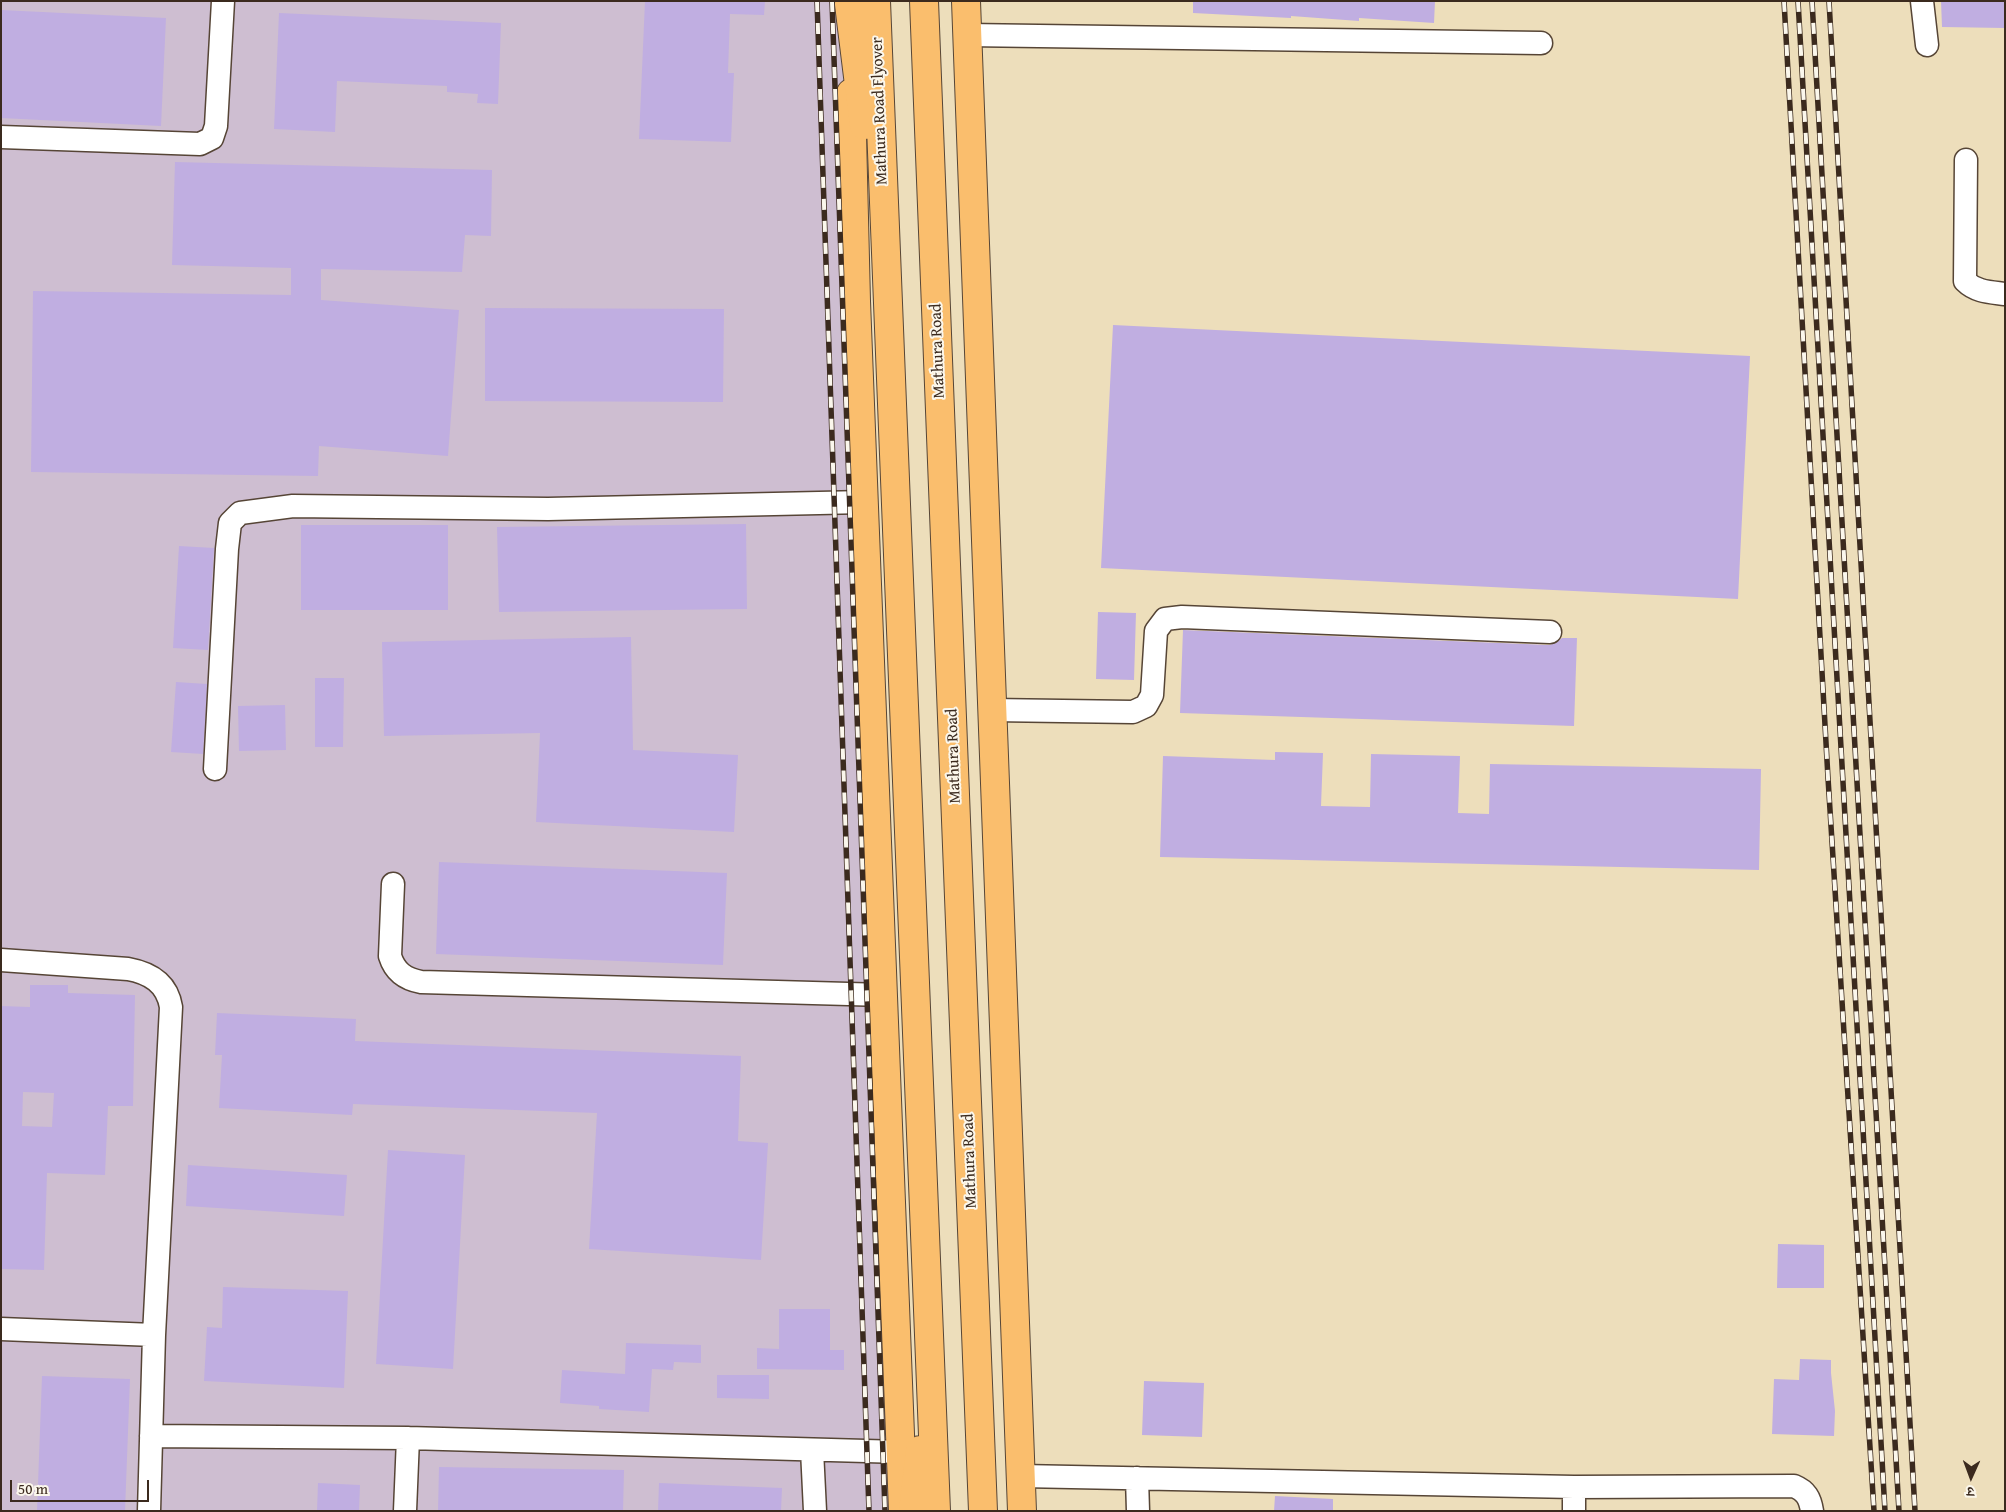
<!DOCTYPE html>
<meta charset="utf-8">
<style>
body{margin:0}
#map{position:relative;width:2006px;height:1512px;overflow:hidden;background:#eddebb;font-family:"Gentium Book Plus","Noto Serif Devanagari",serif}
canvas{display:block}
.frame{position:absolute;inset:0;border:2px solid #3b2a1e;pointer-events:none}
.north{position:absolute;left:1946px;top:1452px;width:50px;height:50px;-webkit-text-stroke:4px #fbf7ec;paint-order:stroke;rotate:182deg;font-size:14px;font-weight:700;line-height:20px;text-align:center;color:#3b2a1e}
.north::after{content:'';display:block;margin:auto;width:18px;height:22px;background:#3b2a1e;clip-path:polygon(50% 0,100% 100%,50% 72%,0 100%)}
.scale{position:absolute;left:10px;top:1480px;width:139px;height:22px;box-sizing:border-box;border:2px solid #3b2a1e;border-top:0;padding-left:6px;font-size:15px;line-height:18px;white-space:nowrap;color:#3b2a1e;-webkit-text-stroke:4px #fbf7ec;paint-order:stroke}
</style>
<div id="map">
<canvas width="2006" height="1512"></canvas>
<div class="frame"></div>
<div class="north">उ</div>
<div class="scale">50 m</div>
</div>
<script>
const g = document.querySelector('canvas').getContext('2d');
g.lineJoin = 'round';
function fill(path, color) { g.fillStyle = color; g.fill(path, 'evenodd'); }
function trace(path, color, width, dash) { g.strokeStyle = color; g.lineWidth = width; g.lineCap = dash ? 'butt' : 'round'; g.setLineDash(dash || []); g.stroke(path); }
function drawText(font, color, halo, rows, align = 'center') {
  g.font = font + ' "Gentium Book Plus",serif'; g.lineWidth = 4; g.setLineDash([]); g.textBaseline = 'middle'; g.strokeStyle = halo; g.fillStyle = color; for (const [text, x, y, turn = 0] of rows) {
    g.save(); g.translate(x, y); g.rotate((+turn || 0) * Math.PI / 180); g.textAlign = isNaN(turn) ? turn : align; if (halo) g.strokeText(text, 0, 0); g.fillText(text, 0, 0); g.restore();
  }
}
const industrial = new Path2D(`
 M1,1H847L909,1511H1Z`);
const building = new Path2D(`
 M645,1H765L764,15L730,14L728,73H734L731,142L639,139Z
 M1193,1H1435L1434,23L1359,18V21L1291,16V18L1193,13Z
 M1941,1H2005V28L1942,27Z
 M1,10L166,18L161,126L1,118Z
 M279,13L501,23L498,104L477,103L478,94L447,92V86L337,81L335,132L274,129Z
 M175,162L492,170L491,236L465,235L462,272L321,269V300L459,310L448,456L319,446L318,476L31,472L33,291L291,295V268L172,265Z
 M485,308L724,309L723,402L485,401Z
 M1113,325L1750,356L1738,599L1101,568Z
 M746,524L747,609L499,612L497,527Z
 M301,525H448V610H301Z
 M179,546L214,548L208,650L173,648Z
 M1098,612L1136,613L1134,680L1096,679Z
 M1183,630L1549,645L1556,643L1562,638H1577L1574,726L1180,713Z
 M631,637L633,750L738,755L734,832L536,822L540,733L384,736L382,642Z
 M315,678H344L343,747H315Z
 M176,682L207,684L203,754L171,752Z
 M285,705L286,750L239,751L238,706Z
 M1275,752L1323,753L1321,806L1370,807L1371,754L1460,756L1458,813L1489,814L1490,764L1761,769L1759,870L1160,857L1163,756L1275,760Z
 M439,862L727,873L723,965L436,954Z
 M30,985H68V993L135,995L133,1106H108L105,1175L47,1173L44,1270L1,1269V1006L30,1007ZM23,1092L54,1093L52,1127L22,1126Z
 M217,1013L356,1019L355,1041L741,1056L738,1141L768,1143L761,1260L589,1249L597,1113L353,1104L352,1115L219,1108L222,1055H215Z
 M388,1150L465,1155L453,1369L376,1364Z
 M188,1165L347,1175L344,1216L186,1206Z
 M1778,1244L1824,1245V1288H1777Z
 M223,1287L348,1291L344,1388L204,1381L207,1327L222,1328Z
 M779,1309H830V1350H844V1370L757,1369V1348L779,1349Z
 M626,1343L701,1345V1363L674,1362L673,1370L652,1369L649,1412L599,1409V1406L560,1403L562,1370L625,1374Z
 M1800,1359L1831,1360V1373L1835,1411L1834,1436L1772,1434L1774,1379L1799,1380Z
 M717,1375H769V1399L717,1398Z
 M42,1376L130,1379L125,1511H37Z
 M1144,1381L1204,1383L1202,1437L1142,1435Z
 M439,1467L624,1470L623,1511H438Z
 M318,1483L360,1485L359,1511H317Z
 M659,1483L782,1488L781,1511H658Z
 M1275,1496L1333,1499V1511H1274Z`);
const minor = new Path2D(`
 M1922,1L1927,45
 M967,35L1541,43
 M1,137L200,144L212,138L216,126L223,1
 M1966,160L1965,281C1976,292 1990,292 2005,294
 M992,710L1133,712L1146,706L1152,695L1156,631L1165,619L1182,617L1550,632
 M215,769L227,549L230,523L240,513L293,506L548,509L864,502
 M393,884L390,956C395,972 405,979 421,982L884,995
 M1,960L128,969C150,973 167,983 171,1007L154,1335L149,1511
 M1,1329L154,1335
 M151,1436L408,1438L901,1452
 M812,1450L815,1511
 M1021,1476L1574,1487L1794,1486C1806,1491 1810,1498 1812,1511
 M1137,1478L1138,1511
 M405,1511L408,1438
 M1574,1511V1487`);
const major = new Path2D(`
 M966,1L1022,1511
 M851,93L856,301L903,1511`);
const highway = new Path2D(`
 M876,1L936,1511
 M924,1L983,1511
 M849,4L864,125
 M913,1511L920,1450`);
const rail = new Path2D(`
 M817,1L869,1511
 M832,1L885,1511
 M1784,1L1828,778L1874,1511
 M1798,1L1885,1511
 M1812,1L1899,1511
 M1829,1L1915,1511`);
const streetNames = [
 ["Mathura Road Flyover",880,111,-92],
 ["Mathura Road",938,351,-92],
 ["Mathura Road",954,756,-92],
 ["Mathura Road",970,1161,-92]
];
fill(industrial, '#cebed1');
fill(building, '#c0aee1');
trace(minor, '#564536', 25);
trace(major, '#564536', 30);
trace(highway, '#564536', 30);
trace(minor, '#fff', 22);
trace(major, '#fabe6d', 28);
trace(highway, '#fabe6d', 28);
trace(rail, '#3b2a1e', 5.5);
trace(rail, '#fbf7ec', 4, [11]);
drawText('16px', '#3b2a1e', '#fbf7ec', streetNames);
</script>
